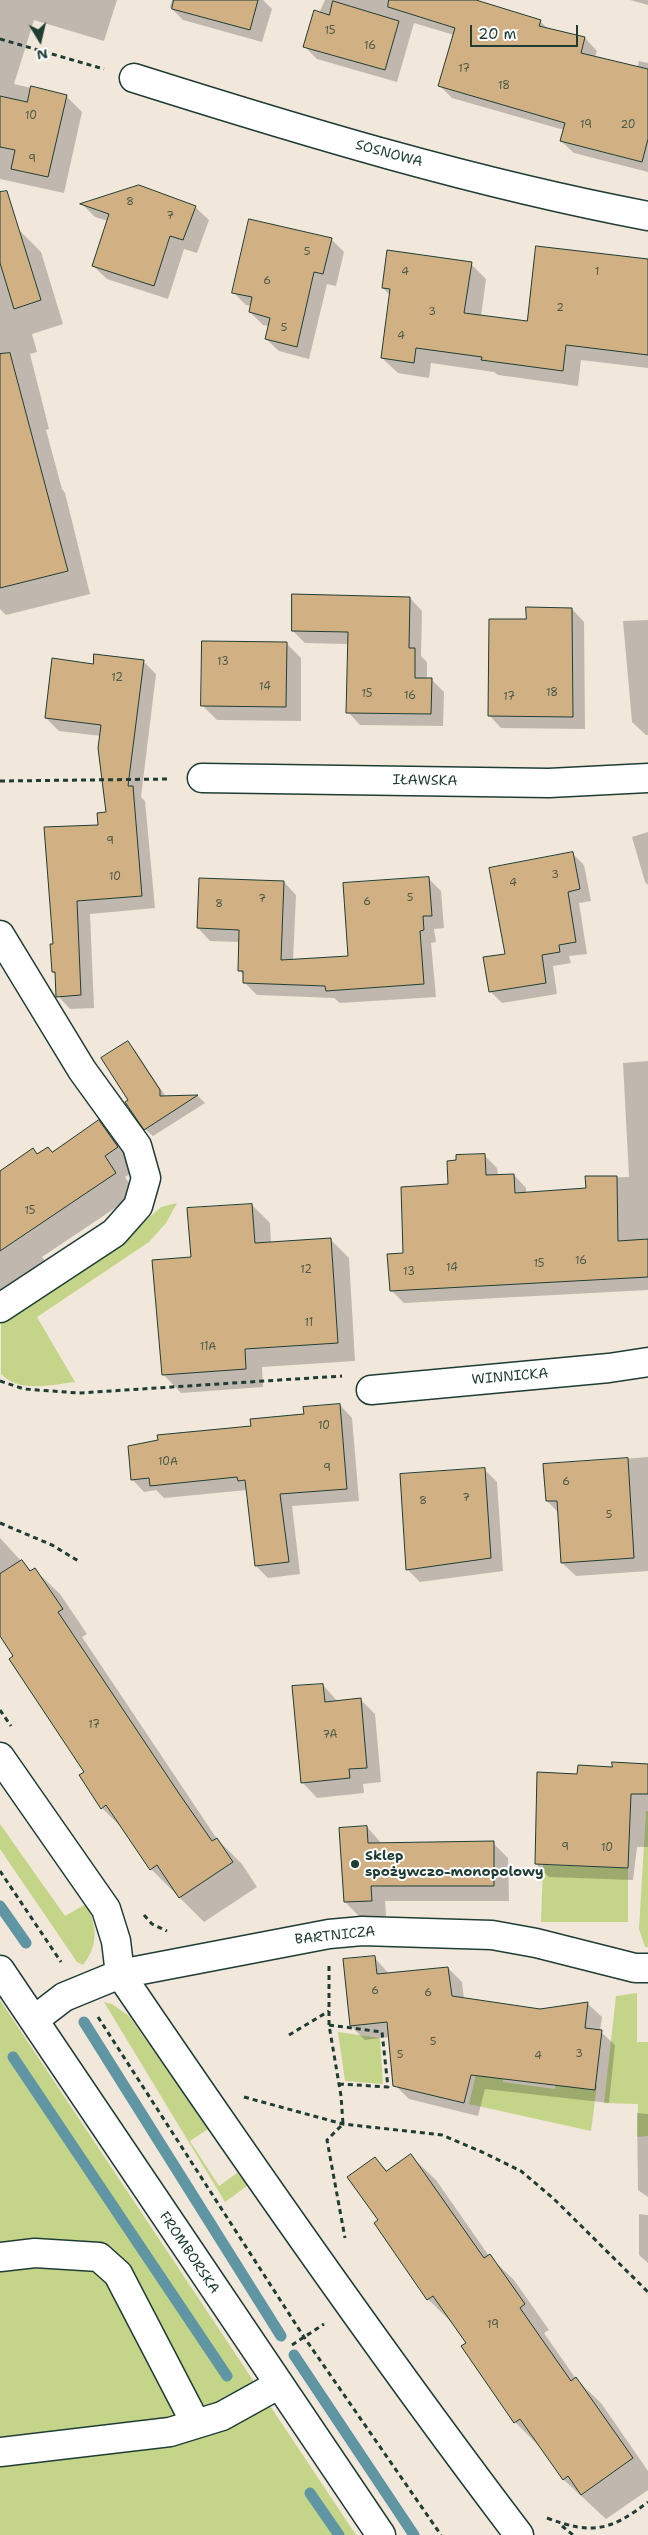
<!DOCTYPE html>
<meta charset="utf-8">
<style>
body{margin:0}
#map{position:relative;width:648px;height:2535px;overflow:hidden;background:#f1e7da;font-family:"Shantell Sans",sans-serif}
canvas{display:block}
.north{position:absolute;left:15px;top:15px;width:50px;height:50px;-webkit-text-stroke:4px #fff;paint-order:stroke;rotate:171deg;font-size:14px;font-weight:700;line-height:20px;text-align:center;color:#1f3d34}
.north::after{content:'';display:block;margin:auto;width:18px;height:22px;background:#1f3d34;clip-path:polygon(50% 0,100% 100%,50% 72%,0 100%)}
.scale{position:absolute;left:470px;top:25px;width:108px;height:22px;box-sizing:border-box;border:2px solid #1f3d34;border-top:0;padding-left:6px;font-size:15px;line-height:18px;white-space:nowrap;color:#1f3d34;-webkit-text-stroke:4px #fff;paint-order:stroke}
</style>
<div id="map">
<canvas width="648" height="2535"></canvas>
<div class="north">N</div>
<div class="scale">20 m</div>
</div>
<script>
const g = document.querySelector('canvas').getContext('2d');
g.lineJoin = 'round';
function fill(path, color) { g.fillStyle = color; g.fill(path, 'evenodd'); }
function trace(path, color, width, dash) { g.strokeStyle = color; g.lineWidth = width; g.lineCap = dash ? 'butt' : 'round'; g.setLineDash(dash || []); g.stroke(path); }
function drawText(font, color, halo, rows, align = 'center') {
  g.font = font + ' "Shantell Sans",sans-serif'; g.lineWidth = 4; g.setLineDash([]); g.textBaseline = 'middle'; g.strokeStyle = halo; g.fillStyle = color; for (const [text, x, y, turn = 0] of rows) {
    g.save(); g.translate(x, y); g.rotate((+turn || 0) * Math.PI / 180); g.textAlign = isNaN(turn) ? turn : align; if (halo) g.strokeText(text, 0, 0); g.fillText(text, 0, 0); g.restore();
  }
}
const green = new Path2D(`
 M177,1203L166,1223L149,1242L37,1317L75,1382C50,1385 20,1393 1,1374V1321L115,1248L161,1207Z
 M646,1811H648V1947H645L639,1929Z
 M0,1824L65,1916L86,1904C97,1925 99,1945 83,1965L77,1962L0,1849Z
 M543,1865L628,1868V1922H541Z
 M637,1993V2042H648V2136L637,2137L638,2104L604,2103L616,1996Z
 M0,2000L356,2535H0Z
 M104,2002L112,2004L129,2016L208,2129L190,2141L219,2186L237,2173L247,2184V2186L225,2202Z
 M338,2032L380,2038L383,2084L345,2081Z
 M508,2041L503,2082L555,2089L556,2080L597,2085L591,2131L469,2104L479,2061Z`);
const shadow = new Path2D(`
 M0,0H117L104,41L34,20L14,84L66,96L82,112L64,193L0,179Z
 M172,0H263L272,9L262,42L183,20L170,7Z
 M325,0H472L540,21L549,30L585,38L597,51L595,57L637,68L639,61L648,63V172L574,153L561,141L564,130L452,98L439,85L454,35L414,23L397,82L317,59L304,46Z
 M630,0H648V5Z
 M83,205L195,207L209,220L197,253L184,249L168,299L107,279L93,266L108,221L95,217Z
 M18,229L41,252L63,324L32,334L37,352L30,354L49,429L46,430L62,489L65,493L90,594L6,615L0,609V231Z
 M331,239L344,252L336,286L327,284L309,359L279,351L266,339L269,326L263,325L250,312L251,306L246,305L233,292Z
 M471,264L486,279L481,316L528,322L648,273V368L581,360L578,386L498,375L494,372L431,363L429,378L398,373L382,358L391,296L383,288Z
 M410,598L422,611L421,656L427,662V679H431L444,692L443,726L360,725L348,712L349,644L305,643L293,631Z
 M572,609L584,622L585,729L501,728L489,715L527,621Z
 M648,620V735H646L632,722L623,621Z
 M286,643L301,658V721L217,720L202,705Z
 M143,661L156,674L141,797L145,801L155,908L90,914L94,1008L70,1009L58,996L56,975L53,972L54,945L99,826L107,814L101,736L59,731L46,718L94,665Z
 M648,832V885L645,882L632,837Z
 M572,853L584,865L591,901L579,903L587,954L569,956L571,963L553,966L557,994L502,1003L490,991L507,955Z
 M428,878L441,891L444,928L434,929L436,942L431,943L436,997L340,1003L334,998L257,995L244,982V975L239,970L240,942L210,941L198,928L284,882L296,895L293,961L349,957Z
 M128,1043L135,1050L166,1097L198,1096L205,1103L153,1136L145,1129L130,1101Z
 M648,1061V1290L404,1303L391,1290L405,1254L450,1185L485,1156L497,1168L498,1176L514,1175L526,1188V1193L587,1189L586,1178L629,1177L623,1063Z
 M99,1122L120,1142L138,1168L125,1177L136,1194L42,1257L46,1262L0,1293V1172L33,1150L38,1154L52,1153Z
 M252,1205L270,1223L271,1244L331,1240L349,1258L355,1361L262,1367L263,1387L181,1393L163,1374L192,1258Z
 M340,1405L352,1418L359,1501L292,1506L300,1574L268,1578L256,1566L247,1490L164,1498L156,1490L144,1492L132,1479L252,1427Z
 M648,1457V1571L576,1576L562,1563L559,1513L547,1501L544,1465Z
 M484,1469L497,1482L503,1571L420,1582L407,1569Z
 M0,1538L22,1562L32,1571L35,1570L60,1594L87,1634L82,1637L205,1821L217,1839L242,1864L257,1887L204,1922L151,1869L126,1832L102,1808L85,1772L0,1634Z
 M323,1685L338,1702L360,1699L375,1714L381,1782L363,1784L364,1793L317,1798L302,1782Z
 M648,1765V1847H637L633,1880L549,1877L536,1864L578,1775L613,1768Z
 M367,1827L382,1844L493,1843L508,1858L509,1901H385L386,1916L360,1917L345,1902Z
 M375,1958L389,1974L448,1968L462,1982L464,1999L540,2011L588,2004L602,2017L600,2031L615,2045L609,2103L485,2089L478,2116L409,2099L395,2085L389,2037L365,2040L351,2026Z
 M637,2113L648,2114V2197L638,2190Z
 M411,2156L436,2180L489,2256L514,2280L549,2330L544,2333L576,2379L601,2403L648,2471V2490L606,2519L564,2480L540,2447L515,2422L467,2343L453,2324L428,2299L376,2223L379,2221L375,2158L388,2172Z
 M639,2214L648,2215V2263L639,2255Z`);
const stream = new Path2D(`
 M0,1906L26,1943
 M84,2022L281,2336
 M13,2057L227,2376
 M294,2355L414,2535
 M310,2493L339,2535`);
const building = new Path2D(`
 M174,0H258L250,30L172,9Z
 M389,0H476L541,20L539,26L585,37L581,53L648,69V139L642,162L560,141L565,123L438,86L455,28L388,7Z
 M333,1L399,21L385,70L303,47L314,10L329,15Z
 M31,86L67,95L48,177L11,169L15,150L0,147V96L27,102Z
 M139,185L196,206L183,240L170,236L154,286L92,266L109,214L80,204Z
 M7,191L41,300L14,309L0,263V192Z
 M249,219L332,238L323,274L314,272L297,347L265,339L270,318L249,312L252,297L232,293Z
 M536,246L648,259V355L566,345L563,371L481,360L482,357L416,348L414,363L381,358L390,289L382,288L387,250L472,262L464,313L527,321Z
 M10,353L68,571L0,588V354Z
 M292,594L410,597L409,648H415V678H432L431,714L346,713L348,632L292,631Z
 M526,607L572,608L573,717L488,716L489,619H526Z
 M202,641L287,642L286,707L201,706Z
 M94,654L144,660L128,786H133L142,896L77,901L81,995L56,997L55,972H52L50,944H53L44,827L98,825L97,813L106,812L98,748L101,725L45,718L52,658L93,664Z
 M573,852L580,889L568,892L576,942L559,945L560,952L542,955L546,983L489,992L483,957L505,954L489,868Z
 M429,877L432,916H423L424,930L420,931L424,984L326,991L325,986L243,983V971H238L239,930L197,928L199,878L284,881L281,960L348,956L343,883Z
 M128,1041L160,1090V1096L198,1095L144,1130L125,1102L128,1100L101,1058Z
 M99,1120L118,1147L105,1156L116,1173L0,1251V1171L33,1148L37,1154L48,1147L52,1152Z
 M485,1154L486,1175L514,1174L515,1193L586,1188L585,1176H617L618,1241L648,1239V1277L390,1291L387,1254L403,1253L401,1187L448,1184L447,1161L456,1160V1155Z
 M252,1204L255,1243L331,1238L338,1343L245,1349L246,1369L162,1375L152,1260L191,1257L187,1208Z
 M340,1404L347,1489L280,1494L289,1562L255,1566L245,1480L238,1481L237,1477L150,1486L149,1478L131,1480L128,1446L158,1440L157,1435L251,1426L250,1419L304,1414L303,1407Z
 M628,1458L634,1558L561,1563L557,1501H546L543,1464Z
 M485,1468L491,1558L406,1570L400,1474Z
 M22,1560L30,1571L35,1568L63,1609L58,1612L180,1795L212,1841L217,1838L233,1862L179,1898L157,1865L150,1870L106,1805L101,1809L79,1775L84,1772L9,1659L13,1656L0,1636V1574Z
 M323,1684L325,1702L361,1698L367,1768L349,1769L350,1778L301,1783L292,1686Z
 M612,1762L648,1764V1794H631L628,1868L535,1864L537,1772L577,1774L578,1765L612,1767Z
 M367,1826L368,1843L494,1841V1886H371L372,1901L344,1902L339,1828Z
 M375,1956L377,1974L448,1967L452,1996L540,2009L588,2002L585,2028L602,2030L595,2090L471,2075L464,2103L393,2086L387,2022L350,2026L343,1959Z
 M411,2154L484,2258L490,2254L525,2304L520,2308L571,2381L576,2377L633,2458L581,2495L568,2476L563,2480L520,2419L514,2423L461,2346L466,2343L433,2296L427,2300L374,2223L378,2220L347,2177L375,2157L386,2171Z`);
const path = new Path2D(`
 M0,39L104,69
 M0,781L171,779
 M0,1381L24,1389L79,1393L342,1376
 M0,1523L52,1545L80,1562
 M0,1710L11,1726
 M0,1871L61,1962
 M144,1915L152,1924L167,1931
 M329,1966V2025L341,2096L343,2124L327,2140L345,2238
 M98,2017L304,2337L441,2535
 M329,2025L382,2032L388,2087L340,2084
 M289,2035L329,2011
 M244,2097L343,2124L442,2135L482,2152L521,2171L554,2199L648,2292
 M292,2345L324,2324
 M547,2518C592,2535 610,2531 648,2502
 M562,2526L573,2535`);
const minor = new Path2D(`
 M134,78C302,131 474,183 648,216
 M202,778L549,783L648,778
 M0,935L82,1070L137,1146L146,1178L138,1206L114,1233L0,1308
 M371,1390L609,1368L648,1362
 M0,1757L106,1909L116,1941L120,1974C249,2164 380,2352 519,2535
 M0,1970L381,2535
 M34,2020L64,1997L120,1974L329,1934L362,1931L492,1935L536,1943L635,1968H648
 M0,2257L35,2253L99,2257L118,2274L196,2424
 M0,2452L170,2432L222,2416L278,2385`);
const markers = [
 [355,1864,5,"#1f3d34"]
];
const numberNames = [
 ["15",330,31],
 ["16",370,46],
 ["17",464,69],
 ["18",504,86],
 ["10",31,116],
 ["19",586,125],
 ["20",628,125],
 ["9",32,159],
 ["8",130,202],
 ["7",170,216],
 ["5",307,252],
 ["4",405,272],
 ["1",597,272],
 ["6",267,281],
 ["2",560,308],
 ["3",432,312],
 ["5",284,328],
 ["4",401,336],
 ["13",223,662],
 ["12",117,678],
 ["14",265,687],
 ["18",552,693],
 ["15",367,694],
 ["16",410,696],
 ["17",509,697],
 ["9",110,841],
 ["3",555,875],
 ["10",115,877],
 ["4",513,883],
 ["5",410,898],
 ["7",262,899],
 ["6",367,902],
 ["8",219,904],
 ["15",30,1211],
 ["16",581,1261],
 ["15",539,1264],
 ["14",452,1268],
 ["12",306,1270],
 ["13",409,1272],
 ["11",309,1323],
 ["11A",208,1347],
 ["10",324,1426],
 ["10A",168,1462],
 ["9",327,1468],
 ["6",566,1482],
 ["7",466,1498],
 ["8",423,1501],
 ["5",609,1515],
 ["17",94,1725],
 ["7A",330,1735],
 ["9",565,1847],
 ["10",607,1848],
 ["6",375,1991],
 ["6",428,1993],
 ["5",433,2042],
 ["3",579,2054],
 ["5",400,2055],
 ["4",538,2056],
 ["19",493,2325]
];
const streetNames = [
 ["SOSNOWA",389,154,15],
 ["IŁAWSKA",425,781,1],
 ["WINNICKA",510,1377,-5],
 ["BARTNICZA",335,1936,-6],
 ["FROMBORSKA",189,2253,56]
];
const poiNames = [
 ["Sklep",365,1856],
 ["spożywczo-monopolowy",365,1872]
];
fill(green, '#c4d58a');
fill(shadow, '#0003');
trace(stream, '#6096a3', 11);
fill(building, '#d1b084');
trace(building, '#1f3d34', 1);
trace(minor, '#1f3d34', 31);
trace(path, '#1f3d34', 3, [5, 4]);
trace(minor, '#fff', 28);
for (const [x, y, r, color] of markers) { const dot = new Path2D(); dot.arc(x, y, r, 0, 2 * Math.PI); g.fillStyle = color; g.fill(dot); trace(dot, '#fff', 2); }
drawText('11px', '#4c5a48', null, numberNames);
drawText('14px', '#1f3d34', '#fff', streetNames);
drawText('bold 14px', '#1f3d34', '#fff', poiNames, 'left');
</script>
